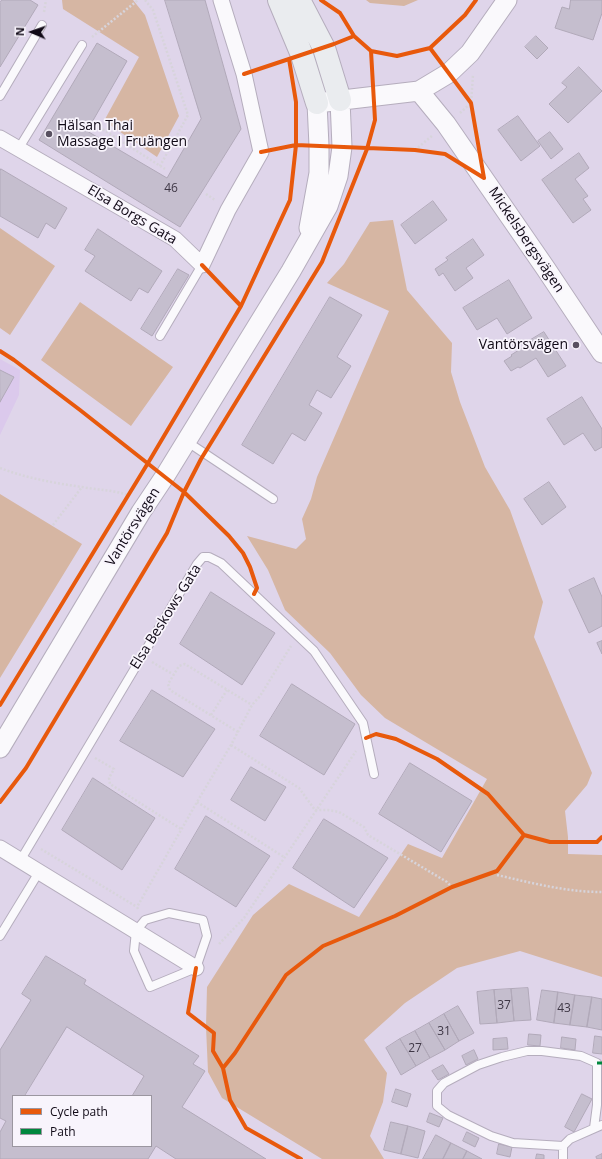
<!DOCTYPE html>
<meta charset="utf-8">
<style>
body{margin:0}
#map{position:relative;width:602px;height:1159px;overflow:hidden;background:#dfd5ea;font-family:"Open Sans",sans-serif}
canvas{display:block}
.legend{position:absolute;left:12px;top:1095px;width:140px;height:52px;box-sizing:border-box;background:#f8f4fc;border:1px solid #9b96a0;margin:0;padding:5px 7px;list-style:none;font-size:12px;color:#100916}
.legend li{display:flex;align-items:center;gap:8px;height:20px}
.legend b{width:20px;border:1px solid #9b96a0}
.north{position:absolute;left:12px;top:12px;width:40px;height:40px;-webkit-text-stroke:3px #f8f4fc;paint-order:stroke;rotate:272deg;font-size:11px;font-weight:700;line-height:16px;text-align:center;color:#100916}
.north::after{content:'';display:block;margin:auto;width:14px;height:18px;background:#100916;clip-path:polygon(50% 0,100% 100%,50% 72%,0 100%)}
</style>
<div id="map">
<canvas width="602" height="1159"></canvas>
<ul class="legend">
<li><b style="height:5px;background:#e8590c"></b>Cycle path</li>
<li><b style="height:5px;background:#00873e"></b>Path</li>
</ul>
<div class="north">N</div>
</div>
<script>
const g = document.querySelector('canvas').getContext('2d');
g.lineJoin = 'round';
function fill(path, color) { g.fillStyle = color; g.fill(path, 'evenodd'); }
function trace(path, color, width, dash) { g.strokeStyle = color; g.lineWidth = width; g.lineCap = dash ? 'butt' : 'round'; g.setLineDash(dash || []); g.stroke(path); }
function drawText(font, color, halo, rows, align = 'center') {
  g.font = font + ' "Open Sans",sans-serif'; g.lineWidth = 3.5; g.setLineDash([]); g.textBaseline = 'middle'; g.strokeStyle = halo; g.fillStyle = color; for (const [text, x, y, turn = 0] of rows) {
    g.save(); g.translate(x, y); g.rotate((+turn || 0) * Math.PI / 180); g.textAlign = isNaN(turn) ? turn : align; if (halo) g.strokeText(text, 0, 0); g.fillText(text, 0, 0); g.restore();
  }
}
const built = new Path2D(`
 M0,359L20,370L19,395L0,435Z`);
const green = new Path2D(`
 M62,0H133L145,15L179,116L157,157L104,121L139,57L63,9Z
 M366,0H418L404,6L370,3Z
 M393,220L407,290L452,343L451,372L460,402L485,467L510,510L543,602L534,637L592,773L587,785L565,811L568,837V854L602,855V977L520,951L457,968L405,1003L364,1040L387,1073L383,1102L370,1136L384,1159H322L222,1098L208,1072L206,1027L207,987L253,915L289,884L359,917L408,844L442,858L487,779L385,718L361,695L330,653L285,610L268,570L247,536L296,549L306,539L302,519L311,499L317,477L389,311L327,283L344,264L370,222Z
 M0,228L55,266L10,335L0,328Z
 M80,302L173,367L131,426L41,360Z
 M0,494L82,544L0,678Z`);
const building = new Path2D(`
 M2,0H30L38,5L0,67V3Z
 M165,0H205L241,129L180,227L39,140L97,43L127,61L87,131L167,178L201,119Z
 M571,0H602V13L593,40L555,28L562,7L569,9Z
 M536,36L548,48L537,59L525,47Z
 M579,67L602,91L568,123L549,104L567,87L562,83Z
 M518,116L540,146L521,161L498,130Z
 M550,132L563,149L551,159L538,141Z
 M579,153L589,168L575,179L588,196L583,199L591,210L573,223L542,180Z
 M1,169L67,208L55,229L46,223L38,238L0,216V172Z
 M433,201L447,220L415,244L401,225Z
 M98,229L162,271L148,293L139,288L131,301L85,271L95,256L85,250Z
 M473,239L484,255L466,268L473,278L455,291L443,273L439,276L435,269L448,260L446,258Z
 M178,269L189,275L152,336L141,329Z
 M509,280L532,318L507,334L497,318L477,330L463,308Z
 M330,297L362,315L337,357L351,366L331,398L317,390L309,405L322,413L305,441L292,433L273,464L242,445Z
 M544,332L566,366L548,377L536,358L520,368L518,367L511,371L504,361L512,356L511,355L530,343L529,341Z
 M0,370L14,377L0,402Z
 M582,397L602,429V447L595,451L583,433L564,445L547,419Z
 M549,482L566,507L542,525L524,499Z
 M594,578L602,597V626L589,633L569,590Z
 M211,592L275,633L242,685L180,644Z
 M602,641V654L597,643Z
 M292,684L355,724L324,775L260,736Z
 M152,690L215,729L183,777L120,741Z
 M410,763L472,801L441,852L379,814Z
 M251,767L286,787L265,821L231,800Z
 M93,778L155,818L122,870L62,830Z
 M206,816L270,856L236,907L175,869Z
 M324,819L388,858L354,908L293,868Z
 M46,956L86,980L84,984L199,1056L193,1064L205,1071L182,1107L266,1159H176L156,1146L148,1159H0V1132L6,1121L0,1118V1050L31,1000L22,994ZM67,1027L144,1076L132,1096H151V1146H13V1096H24Z
 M528,988L531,1020L514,1021L511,989Z
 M511,989L514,1021L497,1023L494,990Z
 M494,990L497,1023L480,1024L477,992Z
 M542,990L558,992L554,1023L537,1020Z
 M558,992L575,995L570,1025L554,1023Z
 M575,995L592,997L587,1027L570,1025Z
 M592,997L602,999V1030L587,1027Z
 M458,1006L474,1033L459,1041L444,1014Z
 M444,1014L459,1041L445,1050L429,1023Z
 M429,1023L445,1050L430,1058L415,1031Z
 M415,1031L430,1058L416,1066L400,1039Z
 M529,1034L541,1035L540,1046L528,1045Z
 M595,1036L602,1037V1054L593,1053Z
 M562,1037L576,1039L575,1050L561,1048Z
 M507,1038L508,1049L493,1050V1039Z
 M400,1039L416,1066L401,1075L386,1048Z
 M474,1050L478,1059L466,1065L462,1056Z
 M443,1065L449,1074L438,1080L432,1071Z
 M396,1089L411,1094L407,1107L392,1102Z
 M582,1094L592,1099L574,1132L565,1127Z
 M430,1113L443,1118L439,1127L427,1122Z
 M391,1122L408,1126L401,1154L384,1150Z
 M408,1126L425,1131L418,1158L401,1154Z
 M467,1132L479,1138L475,1147L463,1141Z
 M436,1135L451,1143L443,1159H423Z
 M451,1143L467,1151L463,1159H443Z
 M499,1144L512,1147L510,1157L497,1154Z
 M467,1151L482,1159H463Z
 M537,1154L544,1155V1159H536Z
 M602,1154V1159H597L596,1157Z`);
const path = new Path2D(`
 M145,0L153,10L188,115L160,166
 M44,12L46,0
 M92,37L138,0
 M460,113L471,103L473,75
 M96,125L165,169
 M415,150L433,135
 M206,194L215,200
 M0,468C26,478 54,483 82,487C98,490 113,490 128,495
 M53,525L82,487
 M152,662L174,675
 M211,715L227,690
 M238,732L170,690L168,684L179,666L185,664L252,705
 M231,745L299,788L315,810H328L339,812L364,827L368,835L447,882L452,887
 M95,758L114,769L109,778L110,784L181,829
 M197,802L284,857
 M41,849L137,907
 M497,871V875C532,883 566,892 602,892
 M138,909L137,907L197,802L231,745L252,705L260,696L291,646
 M219,944L244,918L356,751`);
const service = new Path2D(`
 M0,96L42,25
 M19,148L82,45
 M160,336L202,265
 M186,441L273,499
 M20,861L197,564L203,557H209L221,563L314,651L363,723L374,774
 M169,913L203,920L207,936L196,968L150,987L134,951L136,931L145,920Z
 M0,936L39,872
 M563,1146L513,1143L491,1136L448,1115L437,1106V1091L444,1083L478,1065L502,1057L527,1051H542L581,1056L597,1063V1105L594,1128
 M563,1159V1146L570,1139L602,1125`);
const minor = new Path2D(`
 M0,138L175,239L202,265L228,210L261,152L244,74L221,0
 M0,848L196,968`);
const tertiary = new Path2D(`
 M419,91L446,124L546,269L602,353
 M309,228L319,173V146L317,103L419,91L449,73L470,53L507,0
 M0,748L141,512L165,476L291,271L328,206L338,176L342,147L340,100`);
const secondary = new Path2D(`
 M279,0L302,55L317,103
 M299,0L324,48L340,100`);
const quiet = new Path2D(`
 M597,1063H602`);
const cycleway = new Path2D(`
 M321,0L340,13L354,36L371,51L397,56L430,48L465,15L476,0
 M430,48L471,103L484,178
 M244,74L334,44L354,36
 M261,152L296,145L415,150L445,154L484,178
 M202,265L241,306
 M0,351L14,360L80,410L184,492L229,536L243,553L250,567L257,588L254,594
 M0,705L148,463L241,306L290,200L296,145V102L289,59
 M366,738L376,734L396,739L437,759L488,794L524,835L550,842H597L602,837
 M0,802L26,768L167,533L184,492L201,459L322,262L367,149L375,120L371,51
 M196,968L188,1013L214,1033L213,1051L223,1068
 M301,1159L246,1128L230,1100L223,1068L235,1053L286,975L323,946L395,916L452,887L497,871L524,835`);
const markers = [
 [49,134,4,"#585060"],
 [576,345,4,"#585060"]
];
const numberNames = [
 ["46",171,189],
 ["37",504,1006],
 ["43",564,1009],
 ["31",444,1032],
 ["27",415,1049]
];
const poiNames = [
 ["Hälsan Thai",57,126],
 ["Massage I Fruängen",57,142],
 ["Vantörsvägen",568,345,"right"]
];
const streetNames = [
 ["Elsa Borgs Gata",132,215,31],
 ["Mickelsbergsvägen",526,240,56],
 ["Vantörsvägen",133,527,-58],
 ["Elsa Beskows Gata",166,617,-58]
];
fill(built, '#dbc9ec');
fill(green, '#d6b6a3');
fill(building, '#c5bece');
trace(building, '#b1a9b9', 1);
trace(service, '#b5adbd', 10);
trace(minor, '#b5adbd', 17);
trace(tertiary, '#b5adbd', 21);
trace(secondary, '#b5adbd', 24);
trace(path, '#d7d4db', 2.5, [2, 2]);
trace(service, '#faf9fc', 8);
trace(minor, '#faf9fc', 15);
trace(tertiary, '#faf9fc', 19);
trace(secondary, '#eaecef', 22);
trace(quiet, '#00873e', 3, [6, 3]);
trace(cycleway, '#e8590c', 4);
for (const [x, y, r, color] of markers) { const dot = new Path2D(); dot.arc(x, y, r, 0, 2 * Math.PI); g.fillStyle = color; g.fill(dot); trace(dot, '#f8f4fc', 1.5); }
drawText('12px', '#3f3846', null, numberNames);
drawText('14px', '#100916', '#f8f4fc', poiNames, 'left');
drawText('14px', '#100916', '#f8f4fc', streetNames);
</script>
